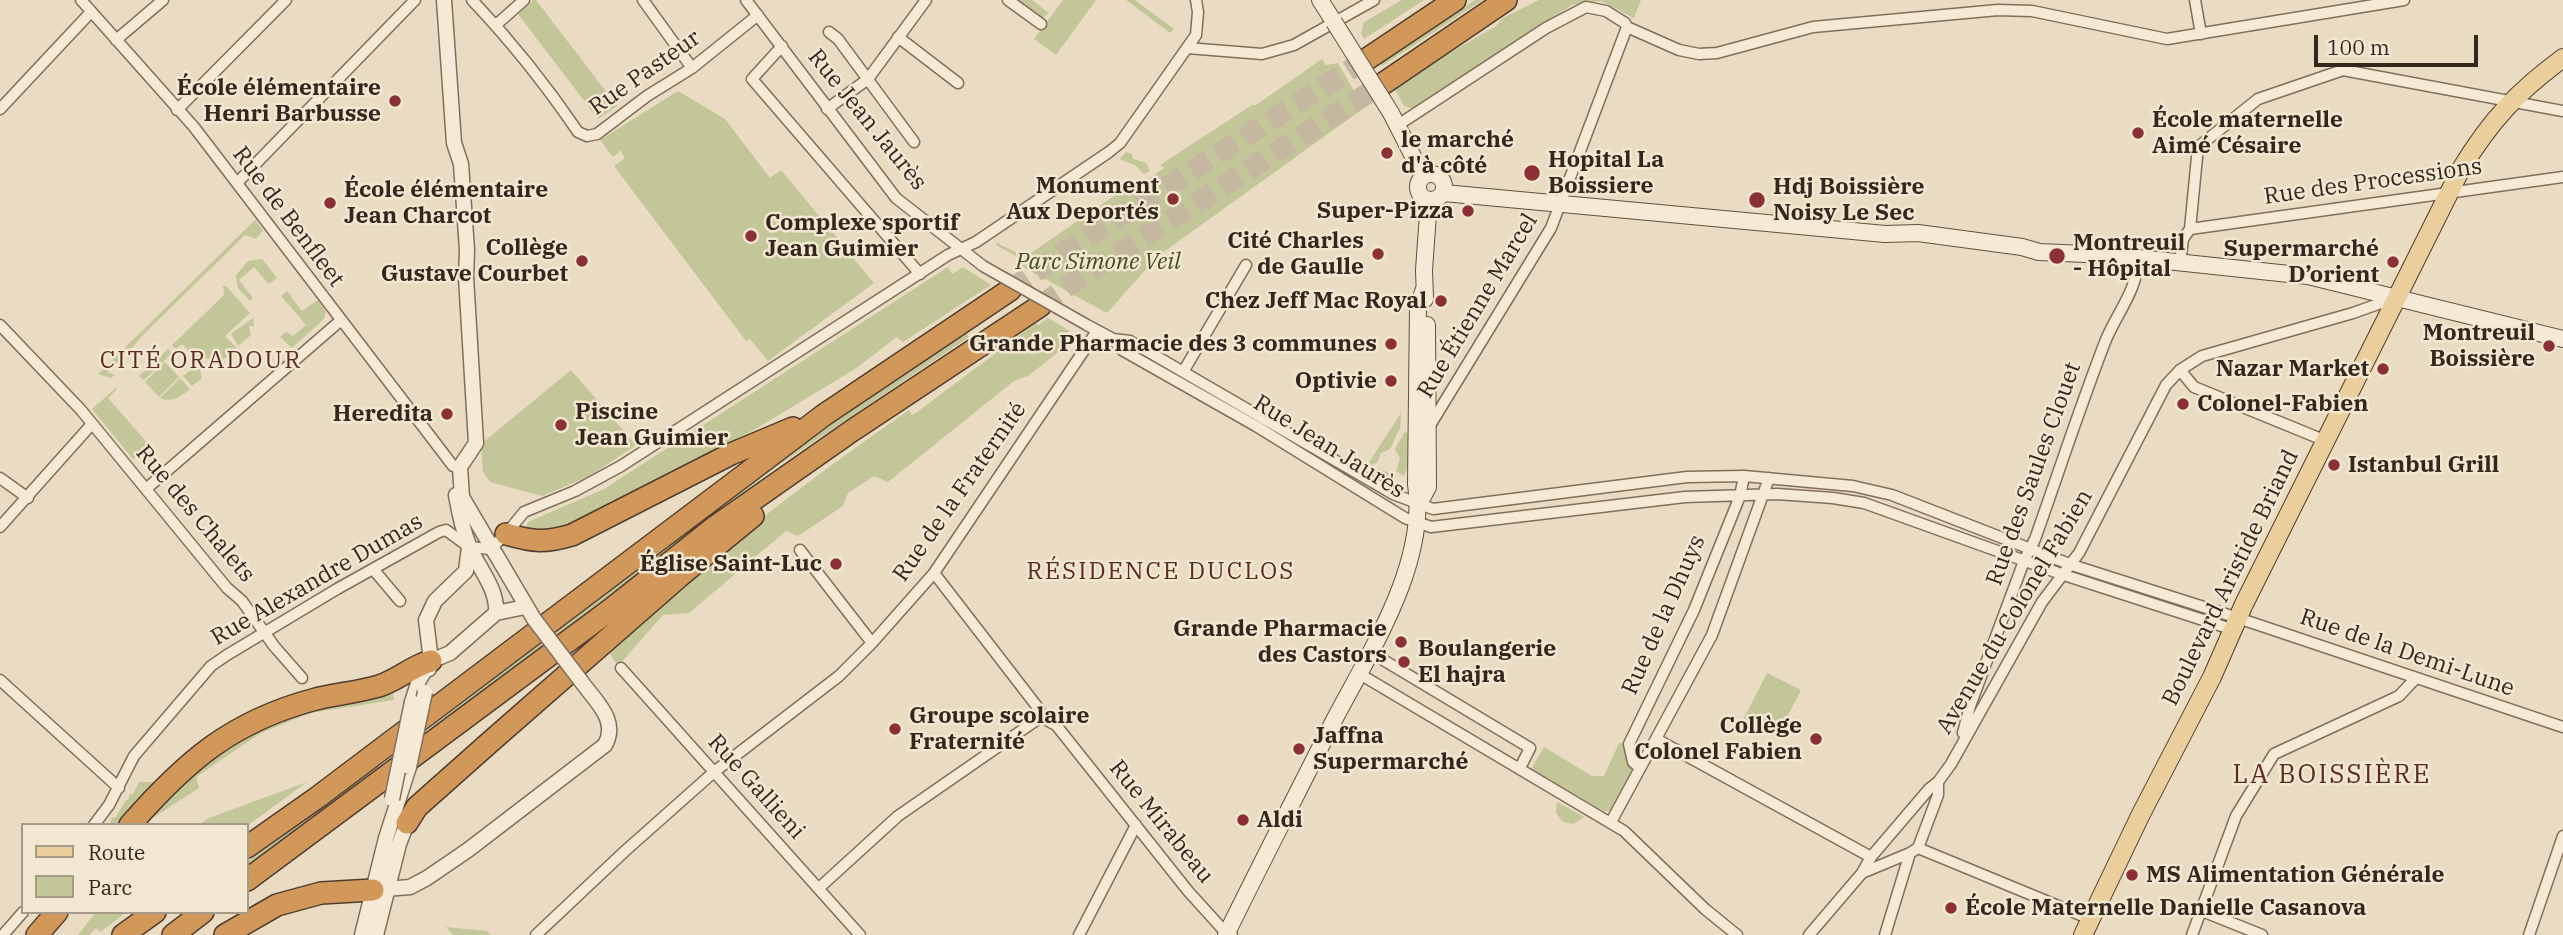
<!DOCTYPE html>
<meta charset="utf-8">
<style>
body{margin:0}
#map{position:relative;width:2563px;height:935px;overflow:hidden;background:#e9dcc2;font-family:"IBM Plex Serif",serif}
canvas{display:block}
.legend{position:absolute;left:21px;top:823px;width:228px;height:91px;box-sizing:border-box;background:#f2e7d1;border:2px solid #a69a89;margin:0;padding:9px 12px;list-style:none;font-size:21px;color:#33271e}
.legend li{display:flex;align-items:center;gap:14px;height:35px}
.legend b{width:35px;border:2px solid #a69a89}
.scale{position:absolute;left:2314px;top:35px;width:164px;height:32px;box-sizing:border-box;border:4px solid #33271e;border-top:0;padding-left:9px;font-size:21px;line-height:24px;white-space:nowrap;color:#33271e;-webkit-text-stroke:5px #f2e7d1;paint-order:stroke}
</style>
<div id="map">
<canvas width="2563" height="935"></canvas>
<ul class="legend">
<li><b style="height:9px;background:#eacf9d"></b>Route</li>
<li><b style="height:19px;background:#c3c698"></b>Parc</li>
</ul>
<div class="scale">100 m</div>
</div>
<script>
const g = document.querySelector('canvas').getContext('2d');
g.lineJoin = 'round';
function fill(path, color) { g.fillStyle = color; g.fill(path, 'evenodd'); }
function trace(path, color, width, dash) { g.strokeStyle = color; g.lineWidth = width; g.lineCap = dash ? 'butt' : 'round'; g.setLineDash(dash || []); g.stroke(path); }
function drawText(font, color, halo, rows, align = 'center') {
  g.font = font + ' "IBM Plex Serif",serif'; g.lineWidth = 5; g.setLineDash([]); g.textBaseline = 'middle'; g.strokeStyle = halo; g.fillStyle = color; for (const [text, x, y, turn = 0] of rows) {
    g.save(); g.translate(x, y); g.rotate((+turn || 0) * Math.PI / 180); g.textAlign = isNaN(turn) ? turn : align; if (halo) g.strokeText(text, 0, 0); g.fillText(text, 0, 0); g.restore();
  }
}
const green = new Path2D(`
 M533,0H536L617,106L598,119L518,14Z
 M1018,0H1032L1049,13L1042,18Z
 M1063,0H1096L1056,55L1034,39Z
 M1126,0H1135L1174,29L1170,33Z
 M1402,0H1424L1364,39L1361,33L1364,22Z
 M1475,0H1483L1382,66L1380,62Z
 M1539,0H1641L1634,18L1601,1L1572,5L1414,109L1404,106L1393,86L1496,26L1503,18Z
 M1322,59L1326,65L1338,63L1364,108L1158,256L1107,313L1021,266L1027,262L996,245L997,243L1025,257L1136,181L1137,187L1164,168L1160,165L1252,105H1256Z
 M678,91L725,119L770,178L781,170L874,283L768,361L750,339L746,341L614,166L625,158L619,149V153L613,157L600,140Z
 M1126,152L1132,154L1133,159L1146,163L1150,171L1144,174L1136,166L1120,159Z
 M255,220L263,230L256,239L245,235L140,338C131,351 118,361 108,372L115,375L111,378L98,374Z
 M262,259L277,278L269,284L254,267L239,280L253,298L250,301L238,288L236,275L248,261Z
 M948,267L952,274L963,267L991,285L903,342L897,337L855,369L757,428L603,511L562,529L529,530L526,527L528,522L604,489Z
 M223,286H226L250,313L225,336L237,348L219,363L212,359L202,358L198,361L182,344L176,349L172,345L224,295Z
 M287,291L302,311L318,300L326,312L324,319L292,348L280,337L286,332L293,336L306,325L281,296Z
 M253,318L254,326H249L251,335L238,346L231,334Z
 M1048,318L1070,331L1061,337L1067,345L1028,376L1014,381L888,482L874,476L848,493L843,506L798,536L786,531L689,613L663,615L618,666L610,654C639,621 671,594 704,566C769,510 838,459 909,410L912,415L917,412L1036,323L1038,325Z
 M966,333L969,337L779,465L428,734L429,729L776,462Z
 M168,349L172,353L144,380L139,376Z
 M165,362L179,377L159,397L145,382Z
 M199,364L202,378L192,386L183,376Z
 M571,370L636,445L590,476L542,496L490,482L483,472L481,444Z
 M180,378L190,389C180,397 173,403 160,398Z
 M116,388L117,389L108,398L149,445L133,459L92,409Z
 M1401,413L1400,428L1390,449L1381,453L1377,463L1366,467Z
 M1405,431L1408,434V465L1404,476L1396,471L1400,458L1395,449Z
 M1377,468L1392,474L1393,480L1388,486L1363,474Z
 M394,670L391,676C360,687 328,689 297,698C225,721 173,772 122,825H107L110,824L112,817L115,818L126,800H128L130,794H133L139,782H161C204,733 266,704 327,687C350,681 375,683 394,670Z
 M1767,673L1801,690L1777,737L1743,720Z
 M393,694L394,700L310,713L261,733L196,777L199,788L142,825L187,777L226,746L274,721L324,704Z
 M1619,743L1627,744L1626,759L1633,772L1611,811H1604L1531,769L1544,747L1592,776H1604Z
 M377,766L379,769L247,866V862Z
 M307,782L247,826L198,825L209,818Z
 M1557,802L1584,817L1574,824L1563,822L1556,813Z
 M96,912H127L100,932L96,928L89,935H78Z
 M446,927L487,931L491,935H453Z`);
const motorwayTunnel = new Path2D(`
 M1010,290L1064,252L1367,59
 M1040,306L1081,277L1384,83`);
const minor = new Path2D(`
 M81,0L194,127L453,466
 M472,0C511,41 546,85 578,132L587,136L597,134L647,96L692,68L758,15
 M643,0L692,68
 M746,0L896,198L983,266
 M1008,0L1041,24
 M2195,0L2201,34
 M496,25L524,0
 M829,32L838,39L914,142
 M898,37L958,83
 M116,40L163,0
 M782,46L752,79L920,274
 M1187,48L1262,54L1294,45L1374,0
 M0,109L91,12
 M827,109L868,79L926,0
 M177,110L286,0
 M1398,125L1546,28L1586,7L1606,11L1625,23L1627,27L1679,50L1699,54L1717,53L1813,27L1998,10L2032,11L2167,39L2404,0
 M237,183L415,0
 M2190,229L2563,177
 M2180,263L2183,239L2190,229L2198,147L2258,99L2343,70L2563,111
 M0,325L81,410L227,588L242,601L274,646L302,678
 M1087,325L1113,339L1130,341L1393,494L1433,509L1687,477L1744,476L1853,486L1892,495L2072,565L2238,618L2563,727
 M1113,339L1122,350L1256,426L1405,518L1431,527L1685,497L1777,494L1833,498L1864,503L2064,575L2234,630
 M2180,370L2194,387L2326,441
 M1183,372L1246,265
 M1429,427L1551,228L1627,27
 M0,478L28,498
 M146,489L340,321
 M0,527L91,425
 M800,550L872,643
 M373,569L400,601
 M934,573L1039,709L1041,717L1056,725L1188,891L1227,934L1232,935
 M1370,652L1530,748L1520,768
 M621,668L860,935
 M1358,673L1624,831L1705,909L1737,935
 M0,680L119,788
 M1963,733L1970,706L2024,561L2035,539C2058,474 2080,407 2105,342C2116,314 2138,290 2138,258
 M1656,739L1871,857
 M1640,768L1633,762L1629,744L1694,610L1740,496L1744,476
 M1611,822L1712,635L1769,478
 M94,825L109,805L134,756L211,666L227,655L337,589L439,532L446,530L469,547L490,549L506,534L524,512L575,491L621,466L948,255L976,242L1109,152L1120,143L1196,35L1198,12L1196,0
 M1918,848L2090,919
 M1862,873L1910,853L1918,848L1938,795V782
 M819,888L898,816L1041,717
 M2202,911L2262,935
 M3,935L23,912
 M536,935L625,851L714,772L839,676L872,643L934,573L1097,331
 M1079,935L1136,825
 M1809,935L1862,873L1871,857L1929,789L1938,782L1951,764L2042,602L2079,553L2166,385L2180,370L2202,356L2353,313L2395,298
 M1885,935L1910,853
 M2192,935L2236,816L2274,754L2399,696L2415,679
 M2529,935L2563,836`);
const tertiary = new Path2D(`
 M444,0L454,143L461,164L467,250L466,277L476,443L460,467L462,497L534,619
 M496,613L525,607
 M429,669L431,661L426,620L435,601L466,571L469,547
 M412,702L419,680L431,661L450,653L496,613C498,590 479,568 470,548C463,531 459,513 456,495
 M373,890L410,887L427,878L468,850L605,745C619,720 595,701 581,681
 M362,935L386,838L409,767
 M376,935L399,844L407,823`);
const secondary = new Path2D(`
 M1320,0L1334,22
 M1391,113L1423,176
 M1418 187a13 13 0 1 1 26 0a13 13 0 1 1-26 0Z
 M1444,193L1885,234L1918,233L2022,247L2039,252L2110,255L2308,276L2563,339
 M1425,299L1424,270L1429,200
 M1419,504L1428,487L1427,325
 M1226,935C1260,865 1296,796 1331,726C1367,656 1428,566 1416,484L1418,306L1424,289`);
const primary = new Path2D(`
 M2083,935L2141,814L2212,677L2244,604L2461,169C2491,120 2517,92 2563,58`);
const motorway = new Path2D(`
 M1367,59L1455,0
 M1384,83L1506,0
 M506,534C534,542 545,543 572,535L731,454L793,428
 M407,823L417,807L489,743L681,575L753,516
 M130,825C186,761 232,721 316,699C337,694 358,692 379,686C398,680 412,666 431,661
 M247,847L318,797L824,415L1010,290
 M247,880L610,610L716,526L853,430L1040,306
 M37,935L57,912
 M123,935L155,912
 M173,935L203,912
 M225,935L277,905L321,893L373,890`);
const minorBridge = new Path2D(`
 M983,266L1087,325`);
const tertiaryBridge = new Path2D(`
 M534,619L581,681
 M409,767L425,692
 M392,799L412,702`);
const secondaryBridge = new Path2D(`
 M1334,22L1391,113`);
const markers = [
 [395,101,7,"#8b3135"],
 [2138,133,7,"#8b3135"],
 [1387,153,7,"#8b3135"],
 [1532,173,9,"#8b3135"],
 [1173,199,7,"#8b3135"],
 [1757,200,9,"#8b3135"],
 [330,203,7,"#8b3135"],
 [1468,211,7,"#8b3135"],
 [751,236,7,"#8b3135"],
 [1378,254,7,"#8b3135"],
 [2057,256,9,"#8b3135"],
 [582,261,7,"#8b3135"],
 [2393,262,7,"#8b3135"],
 [1441,301,7,"#8b3135"],
 [1391,344,7,"#8b3135"],
 [2549,346,7,"#8b3135"],
 [2383,369,7,"#8b3135"],
 [1391,381,7,"#8b3135"],
 [2183,404,7,"#8b3135"],
 [447,414,7,"#8b3135"],
 [561,425,7,"#8b3135"],
 [2334,465,7,"#8b3135"],
 [836,564,7,"#8b3135"],
 [1401,642,7,"#8b3135"],
 [1404,662,7,"#8b3135"],
 [895,729,7,"#8b3135"],
 [1816,739,7,"#8b3135"],
 [1299,749,7,"#8b3135"],
 [1243,820,7,"#8b3135"],
 [2132,875,7,"#8b3135"],
 [1951,908,7,"#8b3135"]
];
const streetNames = [
 ["Rue Pasteur",645,73,-35],
 ["Rue Jean Jaurès",867,120,51],
 ["Rue des Processions",2373,182,-8],
 ["Rue de Benfleet",288,217,53],
 ["Rue Étienne Marcel",1478,306,-59],
 ["Rue Jean Jaurès",1329,447,32],
 ["Rue des Saules Clouet",2034,474,-70],
 ["Rue de la Fraternité",960,492,-55],
 ["Rue des Chalets",195,514,50],
 ["Boulevard Aristide Briand",2231,578,-64],
 ["Rue Alexandre Dumas",317,580,-30],
 ["Avenue du Colonel Fabien",2015,612,-59],
 ["Rue de la Dhuys",1664,615,-66],
 ["Rue de la Demi-Lune",2407,653,19],
 ["Rue Gallieni",756,787,48],
 ["Rue Mirabeau",1161,822,51]
];
const poiNames = [
 ["École élémentaire",381,88,"right"],
 ["Henri Barbusse",381,114,"right"],
 ["École maternelle",2152,120],
 ["Aimé Césaire",2152,146],
 ["le marché",1401,140],
 ["d'à côté",1401,166],
 ["Hopital La",1548,160],
 ["Boissiere",1548,186],
 ["Monument",1159,186,"right"],
 ["Aux Deportés",1159,212,"right"],
 ["Hdj Boissière",1773,187],
 ["Noisy Le Sec",1773,213],
 ["École élémentaire",344,190],
 ["Jean Charcot",344,216],
 ["Super-Pizza",1454,211,"right"],
 ["Complexe sportif",765,223],
 ["Jean Guimier",765,249],
 ["Cité Charles",1364,241,"right"],
 ["de Gaulle",1364,267,"right"],
 ["Montreuil",2073,243],
 ["- Hôpital",2073,269],
 ["Collège",568,248,"right"],
 ["Gustave Courbet",568,274,"right"],
 ["Supermarché",2379,249,"right"],
 ["D’orient",2379,275,"right"],
 ["Chez Jeff Mac Royal",1427,301,"right"],
 ["Montreuil",2535,333,"right"],
 ["Boissière",2535,359,"right"],
 ["Grande Pharmacie des 3 communes",1377,344,"right"],
 ["Nazar Market",2369,369,"right"],
 ["Optivie",1377,381,"right"],
 ["Colonel-Fabien",2197,404],
 ["Piscine",575,412],
 ["Jean Guimier",575,438],
 ["Heredita",433,414,"right"],
 ["Istanbul Grill",2348,465],
 ["Église Saint-Luc",822,564,"right"],
 ["Grande Pharmacie",1387,629,"right"],
 ["des Castors",1387,655,"right"],
 ["Boulangerie",1418,649],
 ["El hajra",1418,675],
 ["Groupe scolaire",909,716],
 ["Fraternité",909,742],
 ["Collège",1802,726,"right"],
 ["Colonel Fabien",1802,752,"right"],
 ["Jaffna",1313,736],
 ["Supermarché",1313,762],
 ["Aldi",1257,820],
 ["MS Alimentation Générale",2146,875],
 ["École Maternelle Danielle Casanova",1965,908]
];
const parkNames = [
 ["Parc Simone Veil",1098,262]
];
const neighbourhoodNames = [
 ["CITÉ ORADOUR",201,361],
 ["RÉSIDENCE DUCLOS",1161,572]
];
const quarterNames = [
 ["LA BOISSIÈRE",2332,775]
];
fill(green, '#c3c698');
trace(motorwayTunnel, '#c5b8a1', 21, [21, 10]);
trace(minor, '#826e5b', 13);
trace(tertiary, '#826e5b', 17);
trace(secondary, '#63503e', 18);
trace(primary, '#503d2f', 20);
trace(motorway, '#503d2f', 24);
trace(minor, '#f5ead5', 10);
trace(tertiary, '#f5ead5', 14);
trace(secondary, '#f5ead5', 16);
trace(primary, '#eacf9d', 18);
trace(motorway, '#d2985a', 21);
trace(minorBridge, '#826e5b', 13, []);
trace(tertiaryBridge, '#826e5b', 17, []);
trace(secondaryBridge, '#63503e', 18, []);
trace(minorBridge, '#f5ead5', 10);
trace(tertiaryBridge, '#f5ead5', 14);
trace(secondaryBridge, '#f5ead5', 16);
for (const [x, y, r, color] of markers) { const dot = new Path2D(); dot.arc(x, y, r, 0, 2 * Math.PI); g.fillStyle = color; g.fill(dot); trace(dot, '#f2e7d1', 2.5); }
drawText('23px', '#33271e', '#f2e7d1', streetNames);
drawText('bold 23px', '#33271e', '#f2e7d1', poiNames, 'left');
drawText('italic 23px', '#454d26', '#f2e7d1', parkNames);
g.letterSpacing = '2px';
drawText('24px', '#5c2b21', '#f2e7d1', neighbourhoodNames);
g.letterSpacing = '0px';
g.letterSpacing = '2px';
drawText('26px', '#5c2b21', '#f2e7d1', quarterNames);
g.letterSpacing = '0px';
</script>
